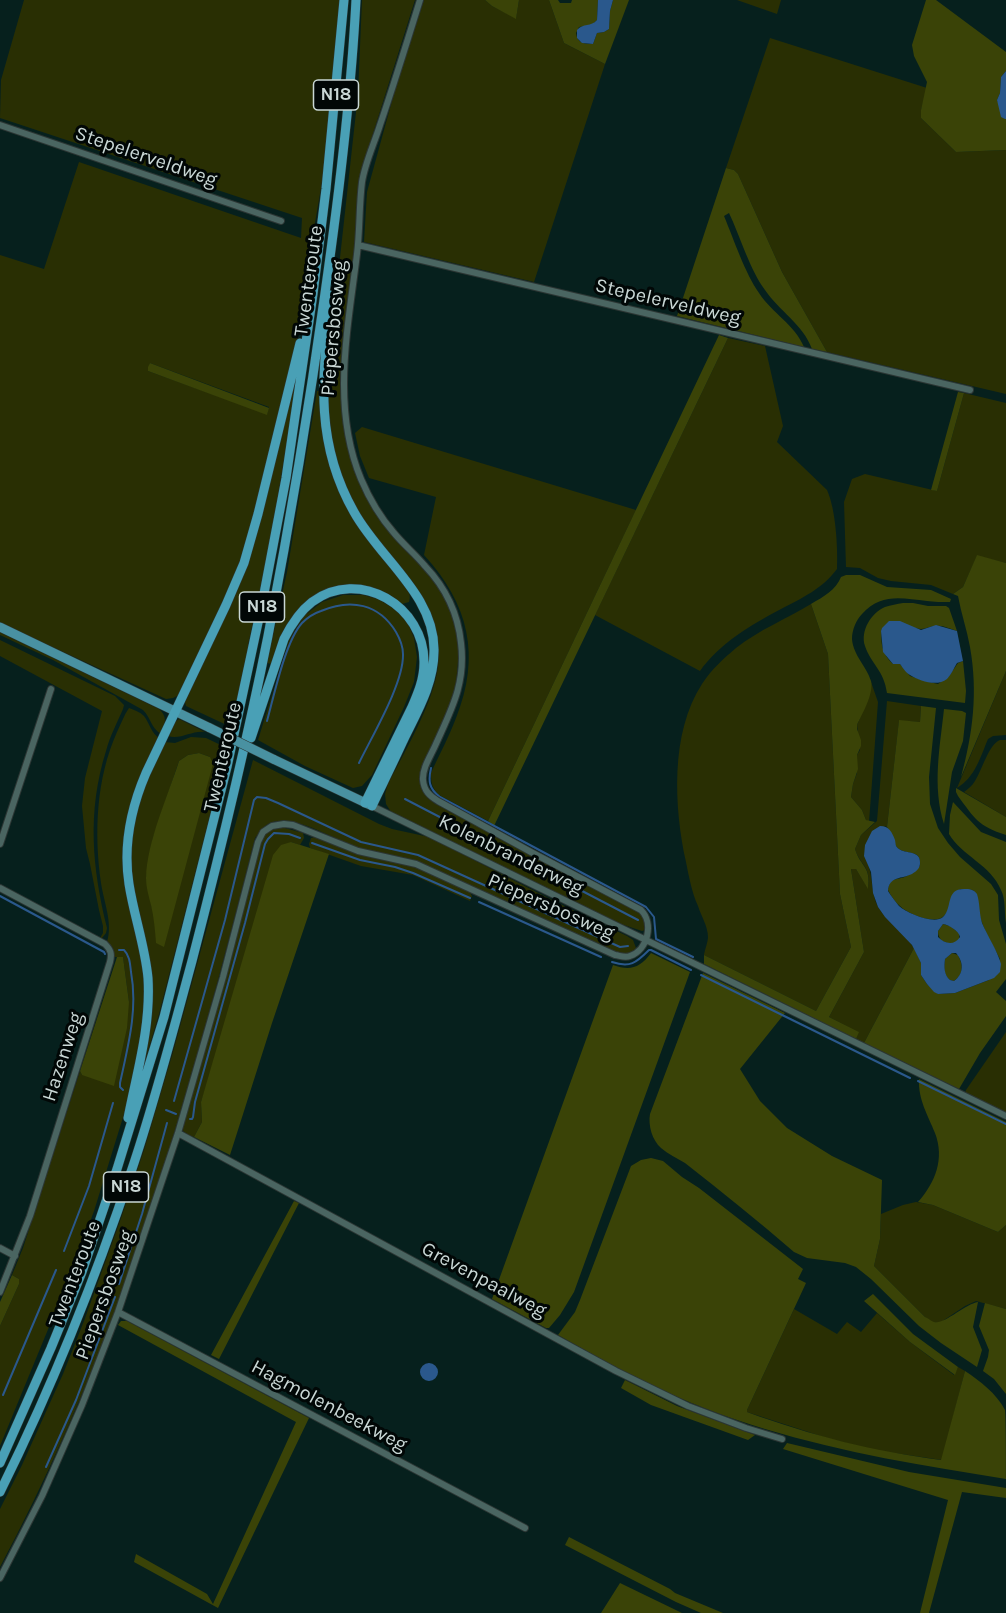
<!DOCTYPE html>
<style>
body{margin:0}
canvas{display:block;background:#06201d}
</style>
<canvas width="1006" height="1613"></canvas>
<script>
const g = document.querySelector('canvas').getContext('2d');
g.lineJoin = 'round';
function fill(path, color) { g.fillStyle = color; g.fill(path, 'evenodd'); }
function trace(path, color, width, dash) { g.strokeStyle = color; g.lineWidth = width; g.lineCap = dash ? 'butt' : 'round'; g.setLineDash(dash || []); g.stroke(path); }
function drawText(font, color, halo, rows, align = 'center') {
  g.font = font + ' Karla,sans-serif'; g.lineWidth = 6; g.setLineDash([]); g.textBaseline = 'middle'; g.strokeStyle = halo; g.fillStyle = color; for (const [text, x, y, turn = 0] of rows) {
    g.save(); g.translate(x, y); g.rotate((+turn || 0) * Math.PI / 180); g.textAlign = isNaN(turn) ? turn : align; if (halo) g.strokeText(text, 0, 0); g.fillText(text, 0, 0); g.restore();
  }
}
const green = new Path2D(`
 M24,0H341L324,170L315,223L304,307L287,389L241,563L181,694L173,698L166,699L0,623V255L44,269L79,162L301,238L302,218L0,118L1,80ZM150,363L269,407L267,414L148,371Z
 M362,0H415L360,175L354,257L341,369V400L345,436L354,467L398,541L433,578L444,595L452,613L457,631L459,650L456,684L448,711L422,768L427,796L434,803L637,911L642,915L646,927L645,930L642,931L621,924L441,838L391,812L386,804L385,794L388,784C405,751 434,702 438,666C442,635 428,601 409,577C403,570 396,563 391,556C377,540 365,522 354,504C331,464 328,430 326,385L358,94Z
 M424,0H485L492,6L516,18L519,0H549L564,43L605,64L534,282L364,242L367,192L395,90Z
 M737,0H781L777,14Z
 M770,38L927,88L921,110V118L956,152L1006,150V394L827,352L782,272L738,174L734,170L726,168Z
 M728,338L765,346L783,426L777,442L827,490C836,510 838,548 837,569C822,589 802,598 781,609C751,625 720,643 700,671L595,615Z
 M292,387H296L270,543L248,645V653L231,727L186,706L185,702L227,612Z
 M317,391H319L322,429L350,514L363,534L406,587C409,591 411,596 409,602L402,604L382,593L327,592L284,629L271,664L267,663L287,572Z
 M964,393L1006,403V563L977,556L963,587L953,594L931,585L891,581L878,578L860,568L846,567L844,502L852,479L865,474L937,491Z
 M362,427L636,510L488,821L439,795C432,788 431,783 431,773C439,755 449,737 456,718C481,656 469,604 424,555L436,497L369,478L360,456L355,433Z
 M343,595H363L378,599L393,608L407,621L414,638L417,657L414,682L404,707L372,775L362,786L353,788L305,766L258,740L289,640L304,616L322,602Z
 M811,604L828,654L840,894L851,947L816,1011L704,955C705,949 708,942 708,937C708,926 701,916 698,906C692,893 689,877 686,862C674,808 670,733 702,684C711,670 723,659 736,648C759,630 786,619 811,604Z
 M0,632L159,709C168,717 165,724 161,734C151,728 151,718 143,710L53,660L0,635Z
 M0,640L115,696L124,705L123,709C117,723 110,736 106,751C87,812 92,867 107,928L106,933L102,938H100L103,933V926L99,910L90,864L86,848L82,806L85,778L102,711L0,656Z
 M1006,671V735L993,736L988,739C980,758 975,777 957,788Z
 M871,682L878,702L869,822L866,820L862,810L851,797L853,784L857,773V755L860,750L857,725L867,701Z
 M887,701L921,706L920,722L899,721L887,827L885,826L866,860C874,875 870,892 878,907C888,923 904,933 914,948L864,1043L856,1039L858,1032L829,1017L864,952L851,869H856L868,888C871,865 861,867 855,849L861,835L877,821Z
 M129,708C134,710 140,712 144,716C150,724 151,733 160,739L126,843L143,964L145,1012L129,1098L94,1211L70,1276L0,1446V1326L19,1284V1279L12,1275L23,1248L80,1071L82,1075L129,1002L123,957H114L113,948L107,942C113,923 104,903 101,883C94,833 96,779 117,732C121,724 124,715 129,708Z
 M179,719L205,732C192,730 181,740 168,736L175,722Z
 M191,737L206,738L227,748L159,1014L135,1094L150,1018L132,888L130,847L139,800L164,742L175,743ZM199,753L210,757L152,908L146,878L150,855L153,838L179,761L188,755Z
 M1000,740H1006V817L964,792C968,789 972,786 975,781C982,770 989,744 1000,740Z
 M253,760L379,824L392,829L429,837L556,902L627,936L633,940L636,948L634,951L628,955L614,952L417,862C399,856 380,855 362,849C337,842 292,811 268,824C263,827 259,833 255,838C223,964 190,1089 149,1212C139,1241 131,1270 120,1298C86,1390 46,1480 0,1567V1509L22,1465L63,1374L84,1321L120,1221L144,1150L173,1052Z
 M281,827L303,833L304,838L300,845L291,842L201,1102L202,1122L194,1137L188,1135L182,1130L261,841L266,832Z
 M315,837L360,854L409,864L469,891L472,896L470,901L413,875L361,866L310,848L309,844L311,838Z
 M1006,1032V1113L965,1094L966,1090Z
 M916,1202L933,1205L998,1232L1006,1225V1309L976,1301L965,1306L941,1322L933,1323L925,1317L874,1266L880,1239L881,1214L903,1205Z
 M794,1309L837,1334L847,1322L861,1332L877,1313L910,1342L954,1375L958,1367L965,1371L942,1460L874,1450L830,1439L747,1412V1410Z`);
const forest = new Path2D(`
 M485,0H519L516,19L492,6Z
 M549,0H558L560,3H571L572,0H598L597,20L592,25L579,27L576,33C577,43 584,44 593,44L597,33L604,32L609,29L610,11L613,0H629L605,64L564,43Z
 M926,0H936L1006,52V71L1001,77L1000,93L997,100L1005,119H1006V150L956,152L921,118V110L927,82L914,56L912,45Z
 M726,168L734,170L738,174L782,272L827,352L812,349C803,324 779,311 765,290C750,270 740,236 729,213L724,216C734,240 745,273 759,293C772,313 795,325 804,347L677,316Z
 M719,335L728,338L494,826L488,821Z
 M150,363L269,408L267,415L148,371V367Z
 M958,392L964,393L937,491L931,490Z
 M977,555L1006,563V671L961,777C973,733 978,692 970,647C967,630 961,613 958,596L953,594L963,587Z
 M846,575H860L887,587L931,590L951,599L950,602C942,602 934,602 927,601C901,598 881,593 862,614C856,620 852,630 852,639C853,655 867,667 871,681C874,694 862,714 857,725V729L861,740V746L857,755L858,769L853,784L851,797L862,810L866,820L875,822L861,835L855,849C861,868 871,865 868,889L856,869H851L864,952L829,1017L859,1032L856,1039L704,964V955L816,1011L851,947L840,894L828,654L811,604C823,597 836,590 841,577Z
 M903,603H913L928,606H946L949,608L957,631C950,629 943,625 936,626C928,626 924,631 916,628H882C880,643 882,654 893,664H900L910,676L929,682L938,684L949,676L958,663L963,661L966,691L965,703L887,693C884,670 871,664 865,646C860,631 871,613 885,607C891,605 897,604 903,603Z
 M921,706L936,708L929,777L930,804L938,828L948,843L960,857L991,884L998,895L999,920L1006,944V979L996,992L1006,1001V1016L980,1053L959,1089L864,1043L914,948L921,963V975L927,984L938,994L955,993L989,980L1000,959C992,944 983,929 979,913C977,904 980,897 973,890L960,889C956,896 948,915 941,918C930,923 908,914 900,906C895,902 891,896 888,890C890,876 897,881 907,876C911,874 916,869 920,866C922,849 908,855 899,849C893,845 892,833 887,827L899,720L920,722Z
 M944,709L962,711L966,713L963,741L952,772L944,824C932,786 940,747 944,709Z
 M199,753L210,757L213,764L164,947L156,943C155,930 154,918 151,905C149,897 146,887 146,878C147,841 168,796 179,761L188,755Z
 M956,788L1006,817V835C978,826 975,819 958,796L956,792Z
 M953,802L981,832L1006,842V923C1004,912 1006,900 1001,890C991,865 962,856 949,834L950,815Z
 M291,842L329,854L272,1023L230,1155L194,1137L202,1122L201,1102L273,855L281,845Z
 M943,924L950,926L959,933V940L953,944C945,943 938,941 938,931Z
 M651,953L690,972L574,1292L560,1315L549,1328H546L492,1299L613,965C630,971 640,968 651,953Z
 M952,953L958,955C963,965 964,974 954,981L950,980C943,975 944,967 945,959Z
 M117,957H123L129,1002L127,1028L114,1086L82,1075L80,1071Z
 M703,973L785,1013L740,1069L760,1101L787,1128L832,1156L882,1180L880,1239L874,1266L925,1317C926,1317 933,1322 934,1322C944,1325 965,1304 978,1302L973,1327L982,1350L977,1367L941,1343L919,1326L871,1279L856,1267L845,1263L807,1258L794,1252C758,1221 722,1192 685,1163C677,1158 668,1154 661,1148C652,1140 648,1125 650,1114Z
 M919,1079L1006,1122V1225L998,1232L933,1205L918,1202C935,1183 945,1159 935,1133C928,1115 918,1100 919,1079Z
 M651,1158L663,1161L682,1177L699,1188L803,1269L798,1279L806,1283L747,1410V1412C813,1436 872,1451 941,1460L965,1371C980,1381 996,1393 1005,1410C1006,1417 1006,1467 1006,1479C925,1466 844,1453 765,1429C725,1417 684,1401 646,1383C616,1368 587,1351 558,1335L575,1312L580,1300L631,1166L641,1160Z
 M294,1201L299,1203L219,1359L211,1355Z
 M12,1275L19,1279V1284L0,1326V1302Z
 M873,1294L913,1334L958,1367L955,1375L910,1342L864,1301Z
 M985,1303L1006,1309V1394L994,1379L983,1371L988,1357L989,1350L979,1326Z
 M121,1321H127L309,1418L218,1608L134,1562L136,1554L207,1594L213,1604L296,1422L118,1325Z
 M625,1380L677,1406L755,1435L748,1440L651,1405L621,1388Z
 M787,1443L909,1472L1006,1488V1498L962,1492L929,1613H920L948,1500L783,1449Z
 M569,1537L670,1589L675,1593L723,1613H701L676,1602L565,1545Z
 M620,1583L682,1613H601Z`);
const water = new Path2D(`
 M598,0H613L610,11L609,29L604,32L597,33L593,44L582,43L577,38V30C583,23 591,27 597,20Z
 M1006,71V119H1005L1001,117L997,100L1000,93L1001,77Z
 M889,621H900L921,630L936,625L957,631L963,661L957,663C954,668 951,675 947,679C937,687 920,681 910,675C906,673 903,668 900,664H893L883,652L881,631L882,628Z
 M880,826C889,826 892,832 895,840C896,845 895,846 899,849C905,854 921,850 920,863C920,868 917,871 912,874C902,879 889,876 888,891C891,896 895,901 899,906C907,913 934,925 943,917C953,908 945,889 964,889C970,889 973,889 977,894C980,903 979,913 982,923C988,937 997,950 1001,964L1000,972L994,978L955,993L938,994L934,992L927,984L921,975V963L912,945L885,917L878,907L873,893L871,872L864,856L865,845L872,831ZM943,924C949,925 959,931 960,937C954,946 945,944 938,937V931ZM952,953H956C964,962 964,974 954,981L950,980C944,975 944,967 945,959Z
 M420 1372a9 9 0 1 1 18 0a9 9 0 1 1-18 0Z`);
const stream = new Path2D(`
 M267,721C274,696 285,642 302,623C307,618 315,613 321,611C351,598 379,604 396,632C400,639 403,646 403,654C404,683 372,736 359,763
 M431,768C428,781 429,789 440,797L646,907L654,917L656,939L693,957
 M405,799L638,920
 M312,843L360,860L395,867L413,873L470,898
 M0,896L104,952L105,954
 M479,902L601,957
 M119,950H124C130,956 130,964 131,972C138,1010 128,1046 120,1083V1087L123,1090
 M612,962C630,968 636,963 649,950H651L691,970
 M701,975L910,1078
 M918,1081L1006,1124
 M174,1101L225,920L254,800L257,797L266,798L278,803L361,842L418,855L620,947L628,946
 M166,1110L176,1114
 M190,1119H192L193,1117L195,1102L245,923L265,844L268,839L274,833L289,834L300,838
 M64,1251L89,1186L113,1103
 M119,1284L142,1214L167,1123
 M3,1395L56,1270
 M46,1467L76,1400L115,1297`);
const minor = new Path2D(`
 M0,125L281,221
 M358,245L970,390
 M372,806L1006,1116
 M0,844L51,689
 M0,888L105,944C111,950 112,954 110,962L30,1216L0,1292
 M178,1133L616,1371L688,1406L746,1428L782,1439
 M0,1248L15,1256
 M118,1312L525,1528
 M0,1578L42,1496L82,1405L118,1312L178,1133L223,977L258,842L263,832L272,826L284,824L293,825L358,851L416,864L615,955C621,956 625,958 630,956C648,950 654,923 641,910L531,852L438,801C430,796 424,791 423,780C422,769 430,757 435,746C451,710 466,684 461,643C458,614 445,587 425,566C415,554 404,545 394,533C380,517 369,498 361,479C331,407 348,328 357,254C360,230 359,206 362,182C365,163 374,144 380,125C394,84 407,42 420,0`);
const primary = new Path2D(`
 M0,627L210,728
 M273,759L370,805`);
const trunk = new Path2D(`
 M331,295C323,373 313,440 354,512C380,559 435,595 434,651C434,684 417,712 403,741C393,763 382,785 372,806
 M251,738L284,639C291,625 299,612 312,602C359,567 425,606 424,663C424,679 418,693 412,707L365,803
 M128,1118C137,1072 151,1026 148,978C145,946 134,916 129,884C123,846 131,808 146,773L226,605L244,563L258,514L300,343
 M0,1463L51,1348L82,1272L117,1169L164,1017L227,767L262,604L286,478L313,294L326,189L344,0
 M0,1492C52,1387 95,1280 132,1169C155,1101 173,1031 192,961C220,853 246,746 268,636C290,522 309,408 325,293C339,195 351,98 356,0`);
const primaryBridge = new Path2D(`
 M210,728L273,759`);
const shields = [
 [336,95,45],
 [262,607,45],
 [126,1187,45]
];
const shieldNames = [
 ["N18",336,95],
 ["N18",262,607],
 ["N18",126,1187]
];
const streetNames = [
 ["Stepelerveldweg",146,157,19],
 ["Twenteroute",309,281,-82],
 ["Stepelerveldweg",668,302,13],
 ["Piepersbosweg",334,328,-85],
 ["Twenteroute",223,757,-77],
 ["Kolenbranderweg",511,855,26],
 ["Piepersbosweg",551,907,24],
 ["Hazenweg",63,1057,-72],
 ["Twenteroute",75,1274,-69],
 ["Grevenpaalweg",484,1280,28],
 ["Piepersbosweg",105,1295,-70],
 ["Hagmolenbeekweg",329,1406,28]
];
fill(green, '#292f03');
fill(forest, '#3a4307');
fill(water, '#2a588c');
trace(stream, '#2a588c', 2);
trace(minor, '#2c3634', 8);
trace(primary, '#2c3634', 10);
trace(trunk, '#2c3634', 10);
trace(minor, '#4a6561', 6);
trace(primary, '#4991a1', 9);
trace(trunk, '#49a0b6', 9);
trace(primaryBridge, '#2c3634', 10, []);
trace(primaryBridge, '#4991a1', 9);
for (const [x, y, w] of shields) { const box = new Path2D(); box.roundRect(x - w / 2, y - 15, w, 30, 4.5); g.fillStyle = '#010706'; g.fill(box); trace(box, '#c9d7d5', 1.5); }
drawText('bold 18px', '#c9d7d5', null, shieldNames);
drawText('20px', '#c9d7d5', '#010706', streetNames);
</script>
